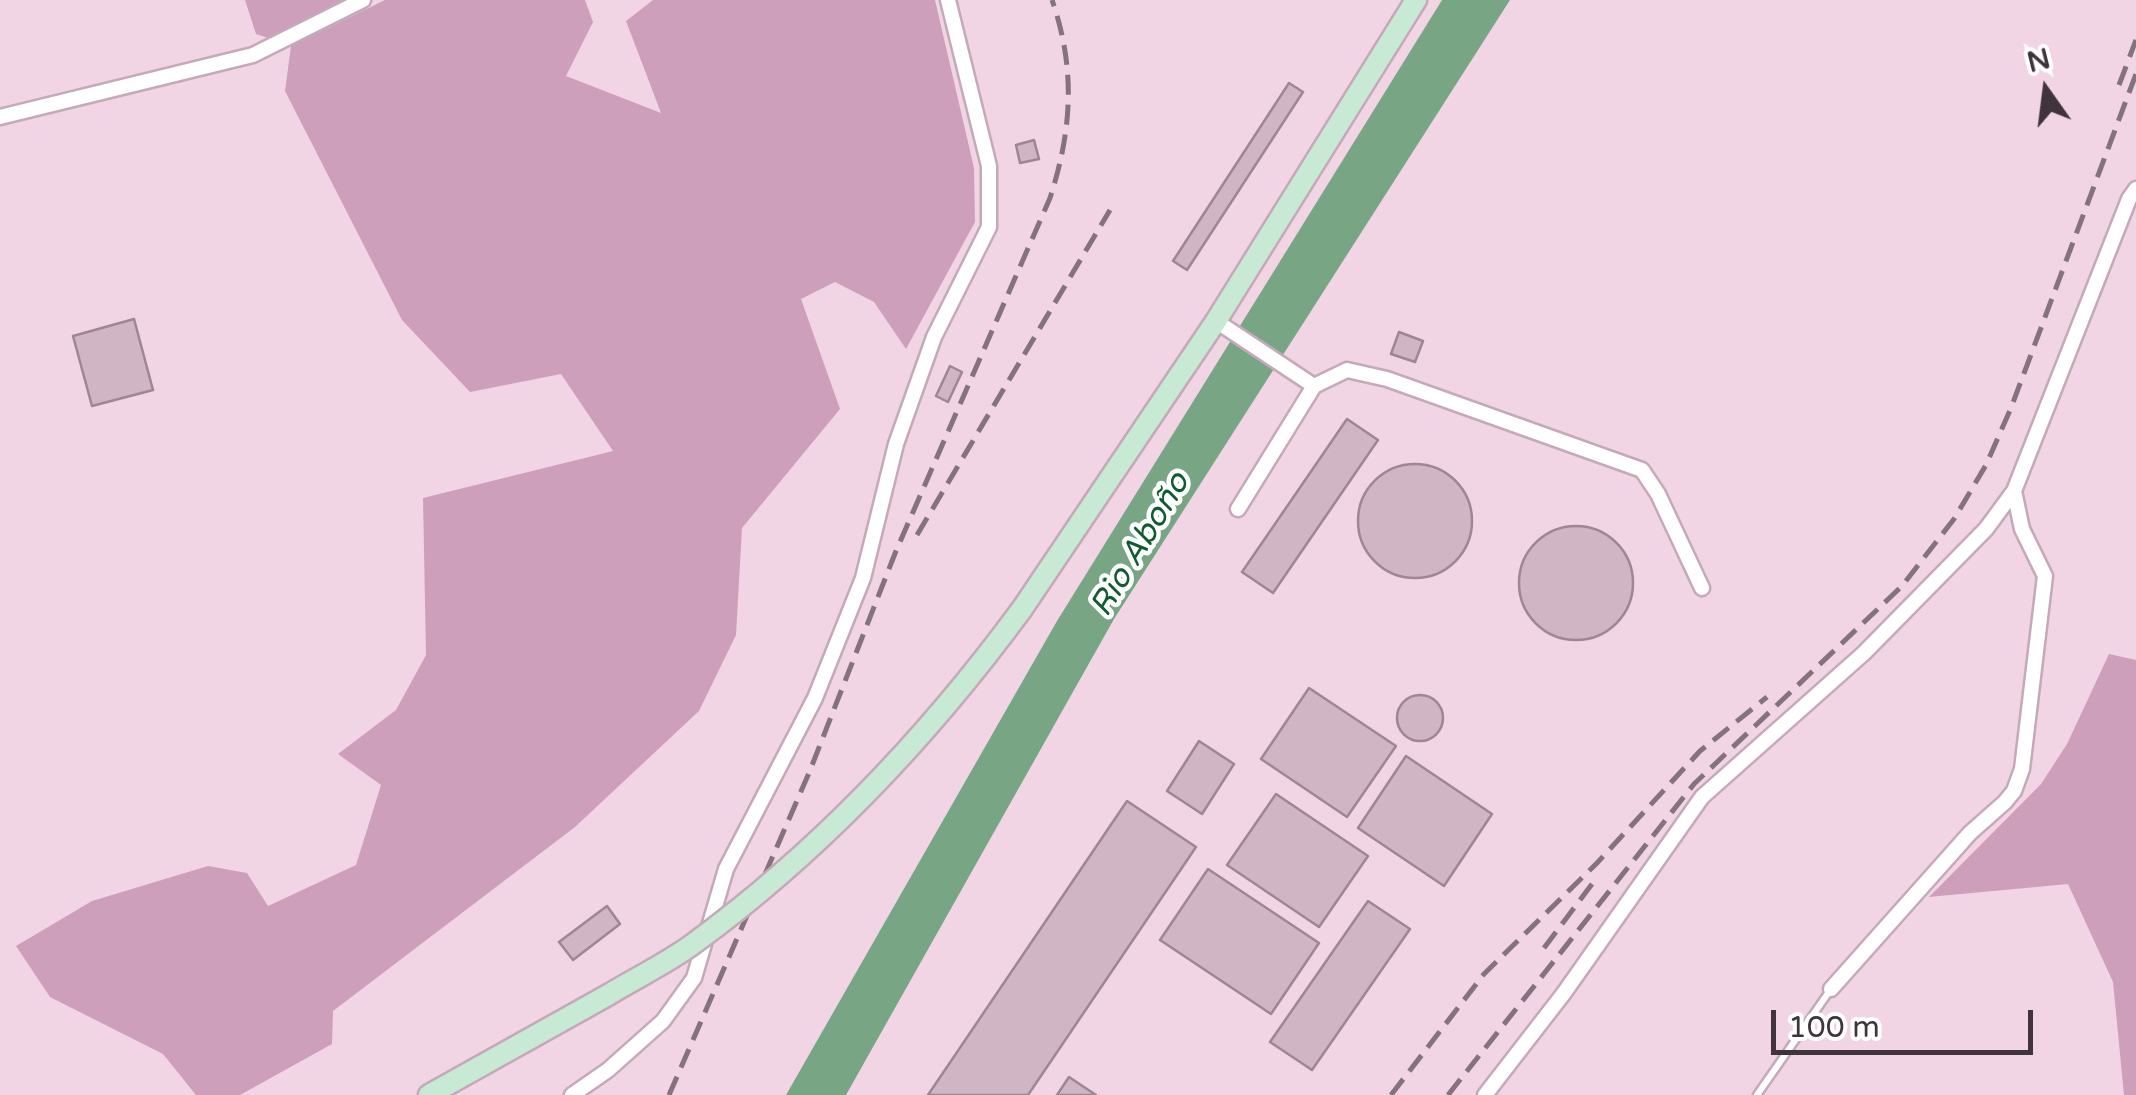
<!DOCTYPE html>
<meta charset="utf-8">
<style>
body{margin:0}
#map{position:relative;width:2136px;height:1095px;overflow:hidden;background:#f1d5e5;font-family:"Varela Round",sans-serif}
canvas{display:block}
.north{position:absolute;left:1996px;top:40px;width:100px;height:100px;-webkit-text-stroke:8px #fff;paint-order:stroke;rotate:346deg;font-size:28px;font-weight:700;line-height:40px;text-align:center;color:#3f343b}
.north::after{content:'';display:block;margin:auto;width:35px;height:45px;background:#3f343b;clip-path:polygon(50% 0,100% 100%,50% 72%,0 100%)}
.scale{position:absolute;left:1771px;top:1010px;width:262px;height:45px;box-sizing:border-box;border:5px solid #3f343b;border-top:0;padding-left:12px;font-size:30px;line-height:35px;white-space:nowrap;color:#3f343b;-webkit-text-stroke:8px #fff;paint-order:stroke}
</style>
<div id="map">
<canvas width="2136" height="1095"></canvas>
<div class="north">N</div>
<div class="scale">100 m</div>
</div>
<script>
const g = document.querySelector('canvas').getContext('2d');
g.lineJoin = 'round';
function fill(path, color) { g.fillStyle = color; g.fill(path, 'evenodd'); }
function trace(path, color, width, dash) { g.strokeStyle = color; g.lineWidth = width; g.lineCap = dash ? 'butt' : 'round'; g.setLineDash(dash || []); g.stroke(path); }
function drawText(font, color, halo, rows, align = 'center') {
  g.font = font + ' "Varela Round",sans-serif'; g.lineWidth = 9; g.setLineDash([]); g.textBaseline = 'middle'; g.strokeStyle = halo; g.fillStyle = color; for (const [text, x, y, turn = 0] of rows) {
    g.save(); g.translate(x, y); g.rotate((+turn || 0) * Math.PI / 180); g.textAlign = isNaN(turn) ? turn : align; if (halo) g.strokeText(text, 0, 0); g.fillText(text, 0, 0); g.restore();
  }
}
const green = new Path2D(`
 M245,0H347L268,38L256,34Z
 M385,0H585L593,22L566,76L661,113L626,21L653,0H935L974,168L975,222L906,349L874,302L835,282L801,299L840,409L742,528L736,635L699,711L575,827L333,1011L332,1044L240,1095H196L163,1054L50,997L16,946L92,901L208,866L247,873L268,906L356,865L381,785L338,754L396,710L426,655L423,498L613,451L561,374L470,392L402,320L285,91L291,46Z
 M2109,654L2136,660V1095H2124L2113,982L2068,884L1929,897L2041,784L2067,744Z`);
const water = new Path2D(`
 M1442,0H1510L1114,619L846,1095H786L1057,621Z`);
const building = new Path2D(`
 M1289,83L1303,92L1187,270L1173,261Z
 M1034,140L1039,159L1020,163L1016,145Z
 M134,319L153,390L92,406L73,336Z
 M1399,332L1423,341L1415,362L1391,354Z
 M950,366L962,372L948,402L936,396Z
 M1347,419L1378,440L1273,593L1242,572Z
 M1358 521a57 57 0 1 1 114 0a57 57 0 1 1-114 0Z
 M1519 583a57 57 0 1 1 114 0a57 57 0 1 1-114 0Z
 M1309,688L1396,746L1347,817L1261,759Z
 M1397 718a23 23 0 1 1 46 0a23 23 0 1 1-46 0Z
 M1199,741L1234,764L1202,814L1167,791Z
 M1406,756L1492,814L1444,886L1358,828Z
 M1276,794L1368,856L1319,927L1227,865Z
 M1127,801L1196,847L1028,1095H928Z
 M1208,869L1319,943L1271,1014L1160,940Z
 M1368,901L1410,929L1312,1070L1270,1042Z
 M607,906L620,924L573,960L559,942Z
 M1069,1077L1096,1095H1057Z`);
const lane = new Path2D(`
 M1757,1095L1831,989`);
const street = new Path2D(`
 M0,117L253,55L363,0
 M1216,321L1314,386
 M1238,509L1314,386L1347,370L1387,379L1642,470L1658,494L1702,588
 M1831,989L1970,833L2005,802L2014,791L2022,769L2045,576L2022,529L2014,491
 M572,1095L608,1070L663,1021L694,978L726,869L815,698L863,578L896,444L934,337L989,227V166L948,0
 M1485,1095L1564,993L1702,797L1864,653L1986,529L2014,491L2129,199L2136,189`);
const secondary = new Path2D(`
 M1022,609L1216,321L1416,0
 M429,1095L608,995`);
const rail = new Path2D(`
 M2119,85L2136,40
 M917,535L1110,210
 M1544,948L1595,880
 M669,1095L809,773L896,551L1050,198C1072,130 1076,69 1052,0
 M1391,1095L1484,974L1597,863L1700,751L1767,697
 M1448,1095L1694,784L1902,586L1954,519L1986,465L2011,408L2136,74`);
const secondaryBridge = new Path2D(`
 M608,995C636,978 667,963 693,944C819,852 930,734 1022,609`);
const waterNames = [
 ["Rio Aboño",1141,545,-59]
];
fill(green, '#ce9fbb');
fill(water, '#78a685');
fill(building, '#d0b5c5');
trace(building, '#9f8695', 2.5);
trace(lane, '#c4a9b9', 11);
trace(street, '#c4a9b9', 19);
trace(secondary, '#c4a9b9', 25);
trace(lane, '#fff', 6);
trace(street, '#fff', 14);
trace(secondary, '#c8ead5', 20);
trace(rail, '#84727d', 5, [20, 10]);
trace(secondaryBridge, '#c4a9b9', 25, []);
trace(secondaryBridge, '#c8ead5', 20);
drawText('italic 32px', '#105b30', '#fff', waterNames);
</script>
